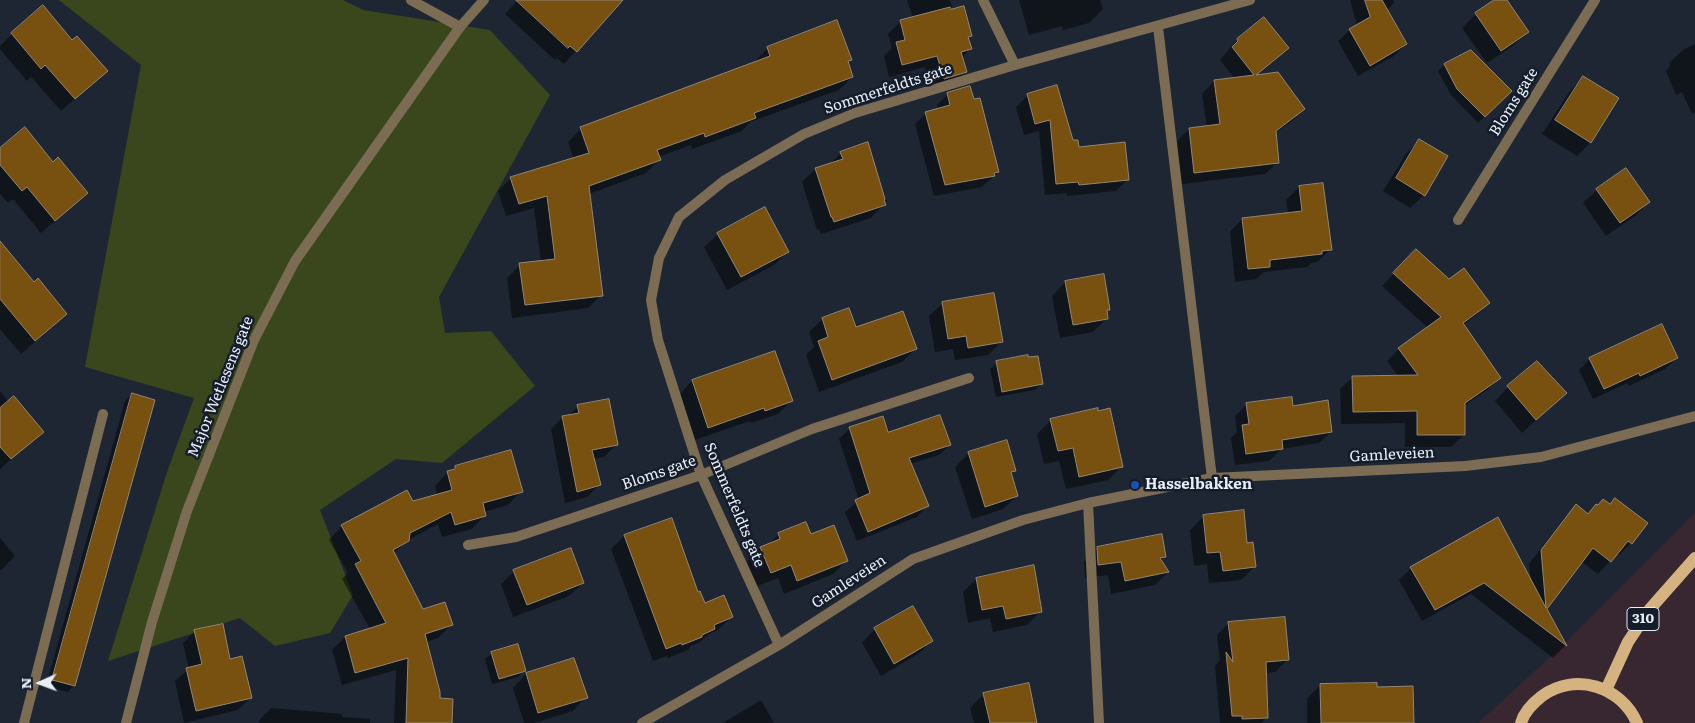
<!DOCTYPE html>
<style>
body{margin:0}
#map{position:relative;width:1695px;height:723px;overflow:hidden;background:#1e2634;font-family:Literata,serif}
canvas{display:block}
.north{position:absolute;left:15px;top:658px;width:50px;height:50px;-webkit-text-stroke:4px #151c2a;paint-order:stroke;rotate:268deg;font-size:14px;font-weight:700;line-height:20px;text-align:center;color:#e8eef8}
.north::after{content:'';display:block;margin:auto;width:18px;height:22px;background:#e8eef8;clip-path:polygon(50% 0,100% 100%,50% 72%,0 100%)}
</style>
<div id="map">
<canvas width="1695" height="723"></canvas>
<div class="north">N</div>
</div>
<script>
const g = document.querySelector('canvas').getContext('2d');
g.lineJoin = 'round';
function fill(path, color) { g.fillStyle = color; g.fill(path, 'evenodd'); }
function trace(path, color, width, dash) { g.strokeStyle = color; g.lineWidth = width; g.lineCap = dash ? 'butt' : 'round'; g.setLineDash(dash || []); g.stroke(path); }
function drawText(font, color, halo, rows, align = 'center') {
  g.font = font + ' Literata,serif'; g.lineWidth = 5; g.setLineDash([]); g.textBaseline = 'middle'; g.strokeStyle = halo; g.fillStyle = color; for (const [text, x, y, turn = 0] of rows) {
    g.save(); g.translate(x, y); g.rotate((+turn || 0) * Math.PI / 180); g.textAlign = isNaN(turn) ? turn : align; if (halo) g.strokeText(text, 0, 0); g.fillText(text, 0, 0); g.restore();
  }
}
const commercial = new Path2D(`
 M1695,513V723H1478L1561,647Z`);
const green = new Path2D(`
 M59,0H343L363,10L490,30L550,95L439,297L445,333L491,331L535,386L442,463L396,459L320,510L353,595L330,633L275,646L240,618L108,661L167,472L194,398L85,367L141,65Z`);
const shadow = new Path2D(`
 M518,0H621L564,64L557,58L555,60L505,14Z
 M907,0H950L953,10L971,35L968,39L970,49L962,58L965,72L953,84L931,91L925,67L889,77L884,56L892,48L888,34L900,22L913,18Z
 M1019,0H1100L1103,9L1089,23L1063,30L1062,26L1029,35Z
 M1350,0H1394V3L1387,10L1406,44L1394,56L1358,76L1338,41L1350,30L1357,25Z
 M1496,0H1506L1528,31L1514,45L1487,63L1462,28L1476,14Z
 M43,7L72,41L106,71L61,111L31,77L27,81L0,49V46L12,34Z
 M1263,19L1287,48L1255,76L1304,109L1292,121L1275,133L1278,162L1265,174L1182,184L1177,141L1189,129L1207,127L1202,94L1214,81L1235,79L1220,60L1237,40Z
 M1695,44V112L1692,114L1682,92L1676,95L1666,71L1670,66L1669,63L1683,50Z
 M768,48L850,59L847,63L852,77L839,90L750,122L742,131L692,149L691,145L658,157L659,160L646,173L589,194L601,295L588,308L512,318L507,278L520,265L541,262L534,208L506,216L498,191L511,178L574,159L568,142L581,129L755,63V61Z
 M1444,65L1511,91L1478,123L1451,95L1438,71Z
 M1583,77L1618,99L1590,143L1577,156L1542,134L1570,91Z
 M948,94L998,172L982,187L934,196L915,124L926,113L938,110L937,105Z
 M1028,95L1077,148L1128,179L1116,191L1067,196V193L1045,195L1039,131L1024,135L1016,107Z
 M1419,140L1424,195L1410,208L1383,191L1406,154Z
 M0,150L86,193L41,233L13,199L8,203L0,194Z
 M841,153L883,200L884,204L871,218L821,234L819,229L817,230L802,182L815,169L829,165Z
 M1626,169L1649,202L1635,216L1606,236L1583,203L1597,190Z
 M1299,187L1330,250L1317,262L1311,263L1307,267L1264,272L1256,279L1235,282L1230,232L1242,219L1288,213L1286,200Z
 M718,234L787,252L774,265L727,290L704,247Z
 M0,252L66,314L21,354L0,329Z
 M1404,263L1449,281L1488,303L1476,315L1463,325L1499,378L1487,390L1464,406V435L1451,447H1405V423L1341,424L1340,389L1353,377L1398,376L1387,361L1399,349L1428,328L1382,286Z
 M1065,282L1109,309L1106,312V319L1093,332L1060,338L1052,296Z
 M943,303L1001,342L988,355L955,360L953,349L935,352L929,316Z
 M823,319L856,329L915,349L902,362L819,392L806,355L814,347L809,332Z
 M774,352L791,401L778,414L751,423L750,421L695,440L679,395L692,381Z
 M1677,358L1665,369L1629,386L1627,383L1593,399L1579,370L1590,359Z
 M997,363L1042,383L1035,390L996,397L990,369Z
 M1508,387L1565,393L1522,433L1495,401Z
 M0,391L9,402L42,432L0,469Z
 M132,394L74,685L68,692L46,686L125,401Z
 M1247,404L1292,407L1331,432L1319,443L1281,449L1269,461L1235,465L1231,438L1237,432L1235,416Z
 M578,406L616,445L604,457L593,459L599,485L587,497L565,503L551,429L563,417L568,416Z
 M1051,420L1122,466L1108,480L1066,489L1059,461L1044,464L1037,434Z
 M850,428L888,433L950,445L939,455L910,464L927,506L917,517L857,541L845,512L859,500L839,439Z
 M969,453L1015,470L1010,475L1017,496L1003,509L972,519L955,467Z
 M455,467L521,491L508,505L484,512L485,515L472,529L442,537L438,524L408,540L393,554L422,611L452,624L438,638L426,642L439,699L451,723H394L396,670L342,685L332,650L345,637L370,629L342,579L348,573L329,540L342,526L437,495L435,486L448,472Z
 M1576,506L1587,515L1596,506L1631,543L1619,555L1617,553L1598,574L1581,561L1545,609L1565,646L1553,658L1471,594L1422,621L1399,580L1411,568L1531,582L1529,564L1564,518Z
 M1204,516L1254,567L1241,580L1209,583L1207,564L1194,566L1190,530Z
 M805,523L810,535L846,561L833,574L784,594L778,578L757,586L747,561L761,548L768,545L778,535Z
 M624,536L697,594L704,604L731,617L718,630L709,634L700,642L691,646L688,650L668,658L667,656L653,661L611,549Z
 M0,538L15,556L0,571Z
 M1098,548L1165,557L1160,561L1168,572L1155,585L1111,594L1108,575L1085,578L1084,562Z
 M514,571L583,583L569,596L513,617L501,584Z
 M976,579L1041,611L1027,625L993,632L990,618L968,623L963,592Z
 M1229,623L1287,660L1275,672L1265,673L1266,718L1261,723H1220L1215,666L1220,660L1217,635Z
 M875,629L932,641L918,654L881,676L862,643Z
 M195,631L229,661L250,698L238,710L184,723L175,681L189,669L183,643Z
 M492,653L524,670L518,677L492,684L485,659Z
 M526,674L586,697L573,711L534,723H524L513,688Z
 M1320,685L1376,688L1412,723H1307V699Z
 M984,694L1036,723H974L970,708Z
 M761,700L774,723H723Z
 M271,708L342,714V717L370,719V723H259L260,719Z`);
const building = new Path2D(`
 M516,0H623L577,52L570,46L568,48Z
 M1365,0H1382L1407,44L1370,66L1349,29L1370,17Z
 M1494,0H1507L1529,32L1501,51L1475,13Z
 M43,5L72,40L77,36L108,71L75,99L45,65L41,69L11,33Z
 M964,6L972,36L968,37L972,49L961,52L967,72L944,79L937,56L902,65L896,42L905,40L900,20L950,7L951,9Z
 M1264,17L1289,48L1256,75L1278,72L1305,109L1276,131L1279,163L1194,173L1189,128L1220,124L1214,80L1254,75L1232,47L1238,41L1237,39Z
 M837,20L852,60L848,61L853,77L754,113L756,118L705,137L704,133L657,150L661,160L589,186L603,296L525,305L519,263L555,259L547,196L519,204L510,177L589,153L580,127L770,56L767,47Z
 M1471,50L1512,91L1485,117L1457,89L1444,64Z
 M1583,76L1619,98L1591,143L1555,120Z
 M1057,85L1073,140H1078L1079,147L1125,142L1129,180L1079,185L1078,182L1056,184L1050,120L1035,124L1027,94Z
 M970,86L974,99L980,98L999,172L994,173L995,176L945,185L925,112L950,105L947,93Z
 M25,127L53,162L58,157L88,193L55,221L27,187L22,191L0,165V148Z
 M1419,139L1448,156L1425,196L1396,178Z
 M868,142L885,199L884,200L886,205L834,222L832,217H831L815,168L843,159L840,152Z
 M1626,168L1650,202L1620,223L1596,189Z
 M1323,183L1332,250L1322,251V254L1270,260V267L1248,269L1242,218L1302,211L1299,186Z
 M765,207L789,252L741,277L717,233Z
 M0,241L34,282L38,278L67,314L35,341L0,299Z
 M1416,249L1449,279L1464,268L1490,303L1463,323L1501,378L1465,403V435H1417V411L1353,412L1352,376L1418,375L1398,348L1441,317L1393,273Z
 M1104,274L1110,310H1107L1108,319L1073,325L1065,281Z
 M994,293L1003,342L968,348L966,336L948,339L942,302Z
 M849,308L856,327L903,311L917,349L832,380L818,341L828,337L822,318Z
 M1662,324L1678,358L1640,376L1639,373L1604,389L1589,358Z
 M775,351L793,401L765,411L764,408L708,428L692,380Z
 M1028,355V357L1038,356L1043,384L1002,392L996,361Z
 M1537,361L1567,393L1536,420L1507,386Z
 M132,393L155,400L75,686L52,680Z
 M14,396L44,432L11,459L0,447V408Z
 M1292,397L1293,406L1328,400L1332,432L1282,440L1283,449L1246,454L1242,425L1249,424L1246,403Z
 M609,399L618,445L592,450L601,485L577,492L562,416L579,413L577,405Z
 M1098,408V411L1110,408L1123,467L1079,477L1073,448L1058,451L1050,419Z
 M940,415L951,445L909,458L929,506L868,532L855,500L870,493L849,427L883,416L888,432Z
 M1007,440L1016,471L1011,472L1018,496L985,507L968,452Z
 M511,450L523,492L483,503L486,516L455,525L451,512L410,533L409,541L393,550L423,609L445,602L453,625L425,634L440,692V698L453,699L452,723H406L408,658L355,673L345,636L386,623L355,564L361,561L341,525L407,490L413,501L452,490L447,471L455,469V466Z
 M1615,498L1648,523L1632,544L1628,541L1611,562L1593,548L1547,609L1567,646L1484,583L1435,610L1410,567L1498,517L1546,608L1541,550L1576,504L1588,514L1596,504L1598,505L1603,499L1610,504Z
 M1244,510L1247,543L1253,542L1256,567L1223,571L1220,552L1207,553L1203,515Z
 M672,518L698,592L700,591L705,603L724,595L733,617L714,625L715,629L702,635V637L682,645L681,643L666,649L624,535Z
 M806,522L811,534L834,525L848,561L797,581L791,565L771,573L760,547L780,539L778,533Z
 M1162,534L1166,557L1160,558L1169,572L1125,581L1121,562L1098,565L1097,547Z
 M571,548L584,583L527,605L513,570Z
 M1034,565L1042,612L1006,619L1003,606L982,610L976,578Z
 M913,606L933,641L894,664L874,628Z
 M1285,617L1289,660L1266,662L1268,718L1242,719V716H1232L1226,652L1233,662L1228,622Z
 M223,624L230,659L242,656L252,698L196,711L186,668L202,664L194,630Z
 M518,644L526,671L499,679L491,652Z
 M574,658L588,698L538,713L526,673Z
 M1029,683L1037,723H990L983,693Z
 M1377,683V687L1413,686L1414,723H1321L1320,684Z`);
const service = new Path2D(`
 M411,0L460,27
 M24,723L103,414`);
const minor = new Path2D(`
 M983,0L1015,65
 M1158,27L1212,478
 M1458,220L1595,0
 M1088,503L1099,723
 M468,545L516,537L701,475L812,429L969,378
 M779,645L701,475L658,340L651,300L659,258L679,217L725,180L804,134L855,113L1015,65L1250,0
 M126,723L152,622L187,511L254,340L295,261L460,27L484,0
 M642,723L779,645L913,559L1023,520L1088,503L1212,478L1465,466L1541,457L1695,416`);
const primary = new Path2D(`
 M1606,690L1628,642L1650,609L1695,558
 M1521,723C1524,712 1533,703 1542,696C1575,672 1621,686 1637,723`);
const markers = [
 [1135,485,5,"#1a4fb4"]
];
const shields = [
 [1643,619,32]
];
const shieldNames = [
 ["310",1643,619]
];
const streetNames = [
 ["Sommerfeldts gate",888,89,-18],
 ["Bloms gate",1514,102,-58],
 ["Major Wetlesens gate",221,387,-68],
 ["Gamleveien",1392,455,-3],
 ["Bloms gate",659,473,-19],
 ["Sommerfeldts gate",734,505,67],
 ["Gamleveien",849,582,-33]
];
const poiNames = [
 ["Hasselbakken",1145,485]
];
fill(commercial, '#382731');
fill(green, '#3a471c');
fill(shadow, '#0007');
fill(building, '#785111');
trace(building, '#938674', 1);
trace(service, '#7d6c54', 10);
trace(minor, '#7d6c54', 10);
trace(primary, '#d5b381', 12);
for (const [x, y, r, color] of markers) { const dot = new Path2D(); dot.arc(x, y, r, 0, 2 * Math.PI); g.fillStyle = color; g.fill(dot); trace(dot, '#151c2a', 2); }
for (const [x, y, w] of shields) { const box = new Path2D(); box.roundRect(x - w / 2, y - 11.5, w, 23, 4); g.fillStyle = '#151c2a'; g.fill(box); trace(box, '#e8eef8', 1); }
drawText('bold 14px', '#e8eef8', null, shieldNames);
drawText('15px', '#e8eef8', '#151c2a', streetNames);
drawText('bold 15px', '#e8eef8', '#151c2a', poiNames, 'left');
</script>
